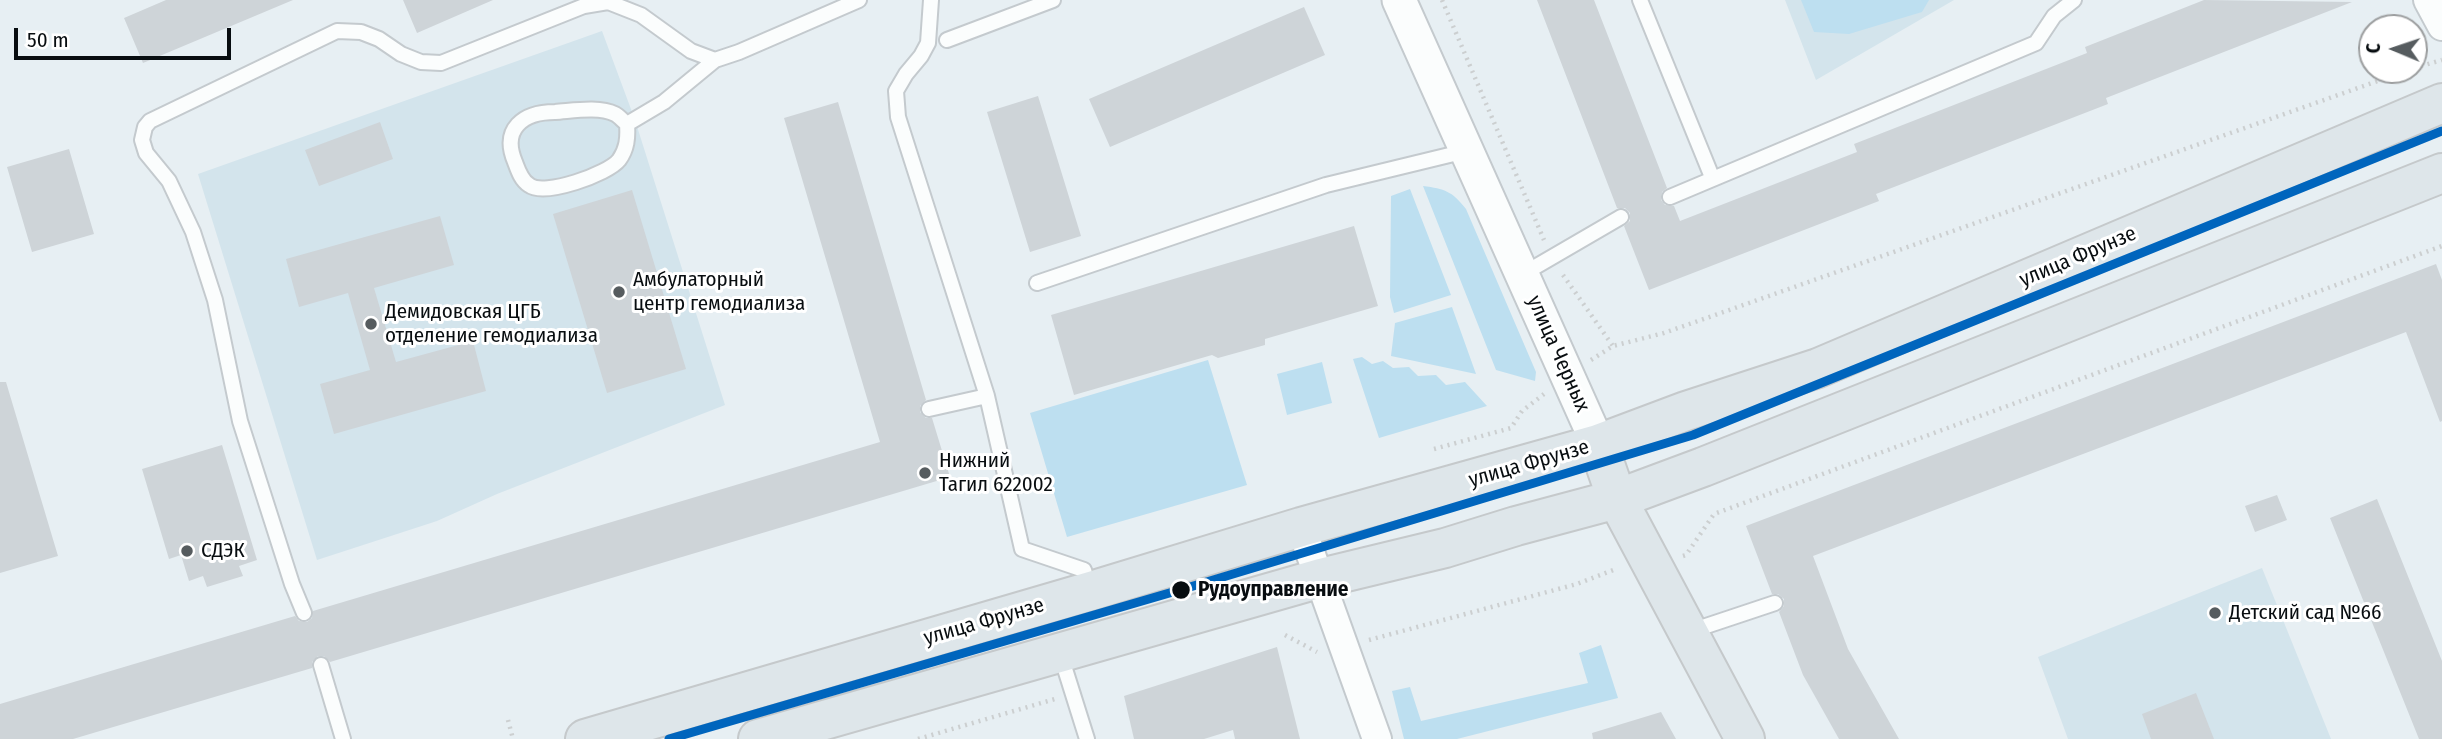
<!DOCTYPE html>
<meta charset="utf-8">
<style>
body{margin:0}
#map{position:relative;width:2442px;height:739px;overflow:hidden;background:#e7eff3;font-family:"Fira Sans Condensed",sans-serif}
canvas{display:block}
.north{position:absolute;left:2358px;top:14px;width:70px;height:70px;box-sizing:border-box;background:#fff;border:2px solid #9c9e9f;border-radius:50%;rotate:272deg;font-size:19px;font-weight:700;line-height:28px;text-align:center;color:#080d10}
.north::after{content:'';display:block;margin:auto;width:24px;height:32px;background:#565c5f;clip-path:polygon(50% 0,100% 100%,50% 72%,0 100%)}
.scale{position:absolute;left:14px;top:28px;width:217px;height:32px;box-sizing:border-box;border:4px solid #080d10;border-top:0;padding-left:9px;font-size:21px;line-height:24px;white-space:nowrap;color:#080d10;-webkit-text-stroke:5px #fff;paint-order:stroke}
</style>
<div id="map">
<canvas width="2442" height="739"></canvas>
<div class="north">С</div>
<div class="scale">50 m</div>
</div>
<script>
const g = document.querySelector('canvas').getContext('2d');
g.lineJoin = 'round';
function fill(path, color) { g.fillStyle = color; g.fill(path, 'evenodd'); }
function trace(path, color, width, dash) { g.strokeStyle = color; g.lineWidth = width; g.lineCap = dash ? 'butt' : 'round'; g.setLineDash(dash || []); g.stroke(path); }
function drawText(font, color, halo, rows, align = 'center') {
  g.font = font + ' "Fira Sans Condensed",sans-serif'; g.lineWidth = 6; g.setLineDash([]); g.textBaseline = 'middle'; g.strokeStyle = halo; g.fillStyle = color; for (const [text, x, y, turn = 0] of rows) {
    g.save(); g.translate(x, y); g.rotate((+turn || 0) * Math.PI / 180); g.textAlign = isNaN(turn) ? turn : align; if (halo) g.strokeText(text, 0, 0); g.fillText(text, 0, 0); g.restore();
  }
}
const built = new Path2D(`
 M1785,0H1954L1816,80Z
 M602,31L635,120L725,405L497,494L437,521L317,560L198,174Z
 M2262,568L2331,739H2068L2038,657Z`);
const green = new Path2D(`
 M1801,0H1929L1922,12L1849,34L1814,32Z
 M1423,186C1445,189 1452,191 1466,209L1536,372L1535,381L1496,370Z
 M1410,189L1451,295L1394,313L1390,297L1391,196Z
 M1452,307L1476,374L1391,356L1395,323Z
 M1362,357L1372,364L1383,361L1393,368L1409,367L1418,376L1436,375L1446,385L1465,382L1487,406L1379,438L1353,359Z
 M1208,360L1247,485L1067,537L1030,413Z
 M1322,362L1332,403L1287,415L1277,374Z
 M1601,645L1618,698L1457,739H1404L1392,691L1410,687L1421,721L1588,683L1579,653Z`);
const building = new Path2D(`
 M166,0H293L143,63L124,18Z
 M403,0H493L417,33Z
 M1537,0H1594L1667,188L1662,192L1661,200L1665,205L1674,206L1680,221L1857,152L1854,144L2087,53L2085,47L2204,0L2352,2L2106,98L2108,104L1876,194L1879,201L1649,290L1624,226L1630,221V213L1625,208H1617Z
 M1304,7L1325,55L1110,147L1089,99Z
 M1038,96L1081,236L1030,252L987,112Z
 M838,102L926,400L920,406V412L926,418H932L950,477L330,662L324,656H318L312,662V668L73,739H0V704L295,616L299,621L307,622L312,618L313,611L880,442L784,118Z
 M380,122L393,159L319,186L305,150Z
 M69,149L94,234L32,252L7,167Z
 M632,190L686,369L607,393L553,214Z
 M440,216L454,265L374,288L396,362L473,341L486,391L334,434L320,384L370,370L348,293L299,307L286,259Z
 M1354,226L1378,306L1265,339V345L1218,358L1212,355L1074,395L1051,315Z
 M2436,264L2442,280V421L2440,422L2406,332L1813,556L1848,649L1899,739H1839L1803,675L1779,612L1784,606V599L1778,594H1772L1746,526Z
 M0,382H6L58,556L0,573Z
 M222,445L257,560L239,566L243,576L207,587L203,576L189,581L181,555L169,559L142,469Z
 M2277,495L2287,520L2255,532L2245,506Z
 M2377,499L2442,661V739H2419L2330,518Z
 M1277,647L1300,739H1235L1233,730L1204,739H1134L1124,696Z
 M2196,693L2214,739H2151L2142,714Z
 M1661,712L1676,739H1593L1592,733Z`);
const path = new Path2D(`
 M1442,0L1544,240
 M2414,68L2442,60
 M1563,275L1613,346
 M1591,360L1613,346L1664,333L2409,70
 M1434,449L1511,428L1522,411L1544,394
 M1683,556L1686,555L1714,514L2442,246
 M1285,635L1317,652
 M1369,640L1577,584L1616,569
 M508,720L513,739
 M918,739L1055,699`);
const service = new Path2D(`
 M931,0L928,43L921,56L906,74L896,91L898,117L987,396L1022,549L1084,570L1090,590
 M1640,0L1712,177
 M947,40L1053,0
 M627,124C623,121 619,116 615,114C599,106 572,111 555,112C523,112 501,129 515,162C518,170 521,180 529,185C544,197 608,174 619,160C627,149 628,138 627,124L664,102L715,60
 M1670,197L2036,43L2054,16L2074,0
 M1523,274L1621,217
 M1037,283L1326,185L1466,151
 M929,409L987,396
 M304,613L292,584L240,421L215,300L193,232L169,181L146,153L142,140L145,127L150,121L337,31L361,32L379,39L401,54L421,62L441,63L584,6L608,2L641,15L691,51L715,60L739,52L859,0
 M1688,632L1775,603
 M1060,653L1087,739
 M321,665L343,739`);
const minor = new Path2D(`
 M2428,0L2442,26
 M1301,527L1377,739`);
const tertiary = new Path2D(`
 M1399,0L1598,444`);
const primary = new Path2D(`
 M1598,444L1617,499L1745,739
 M585,739L1091,591L1301,527L1598,444L1686,411L1818,368L2442,103
 M758,739L1321,578L1445,548L1516,526L1617,499L1703,467L2442,173`);
const tram1 = new Path2D(`
 M669,739L1190,587L1693,435L2442,131`);
const markers = [
 [619,292,7,"#565c5f"],
 [371,324,7,"#565c5f"],
 [925,473,7,"#565c5f"],
 [187,551,7,"#565c5f"],
 [1181,590,10,"#080d10"],
 [2215,613,7,"#565c5f"]
];
const streetNames = [
 ["улица Фрунзе",2078,257,-23],
 ["улица Черных",1558,354,66],
 ["улица Фрунзе",1529,464,-16],
 ["улица Фрунзе",984,622,-16]
];
const poiNames = [
 ["Амбулаторный",633,280],
 ["центр гемодиализа",633,304],
 ["Демидовская ЦГБ",385,312],
 ["отделение гемодиализа",385,336],
 ["Нижний",939,461],
 ["Тагил 622002",939,485],
 ["СДЭК",201,551],
 ["Детский сад №66",2229,613]
];
const stopNames = [
 ["Рудоуправление",1198,590]
];
fill(built, '#d3e4ec');
fill(green, '#bddff0');
fill(building, '#ced4d8');
trace(service, '#c4cace', 18);
trace(minor, '#c4cace', 32);
trace(tertiary, '#c4cace', 37);
trace(primary, '#c5c9cb', 42);
trace(path, '#cccfd0', 4.5, [2, 5]);
trace(service, '#fbfdfd', 14);
trace(minor, '#fbfdfd', 28);
trace(tertiary, '#fbfdfd', 33);
trace(primary, '#dee6ea', 38);
trace(tram1, '#0065bd', 9);
for (const [x, y, r, color] of markers) { const dot = new Path2D(); dot.arc(x, y, r, 0, 2 * Math.PI); g.fillStyle = color; g.fill(dot); trace(dot, '#fff', 2.5); }
drawText('21px', '#080d10', '#fff', streetNames);
drawText('21px', '#080d10', '#fff', poiNames, 'left');
drawText('bold 21px', '#080d10', '#fff', stopNames, 'left');
</script>
